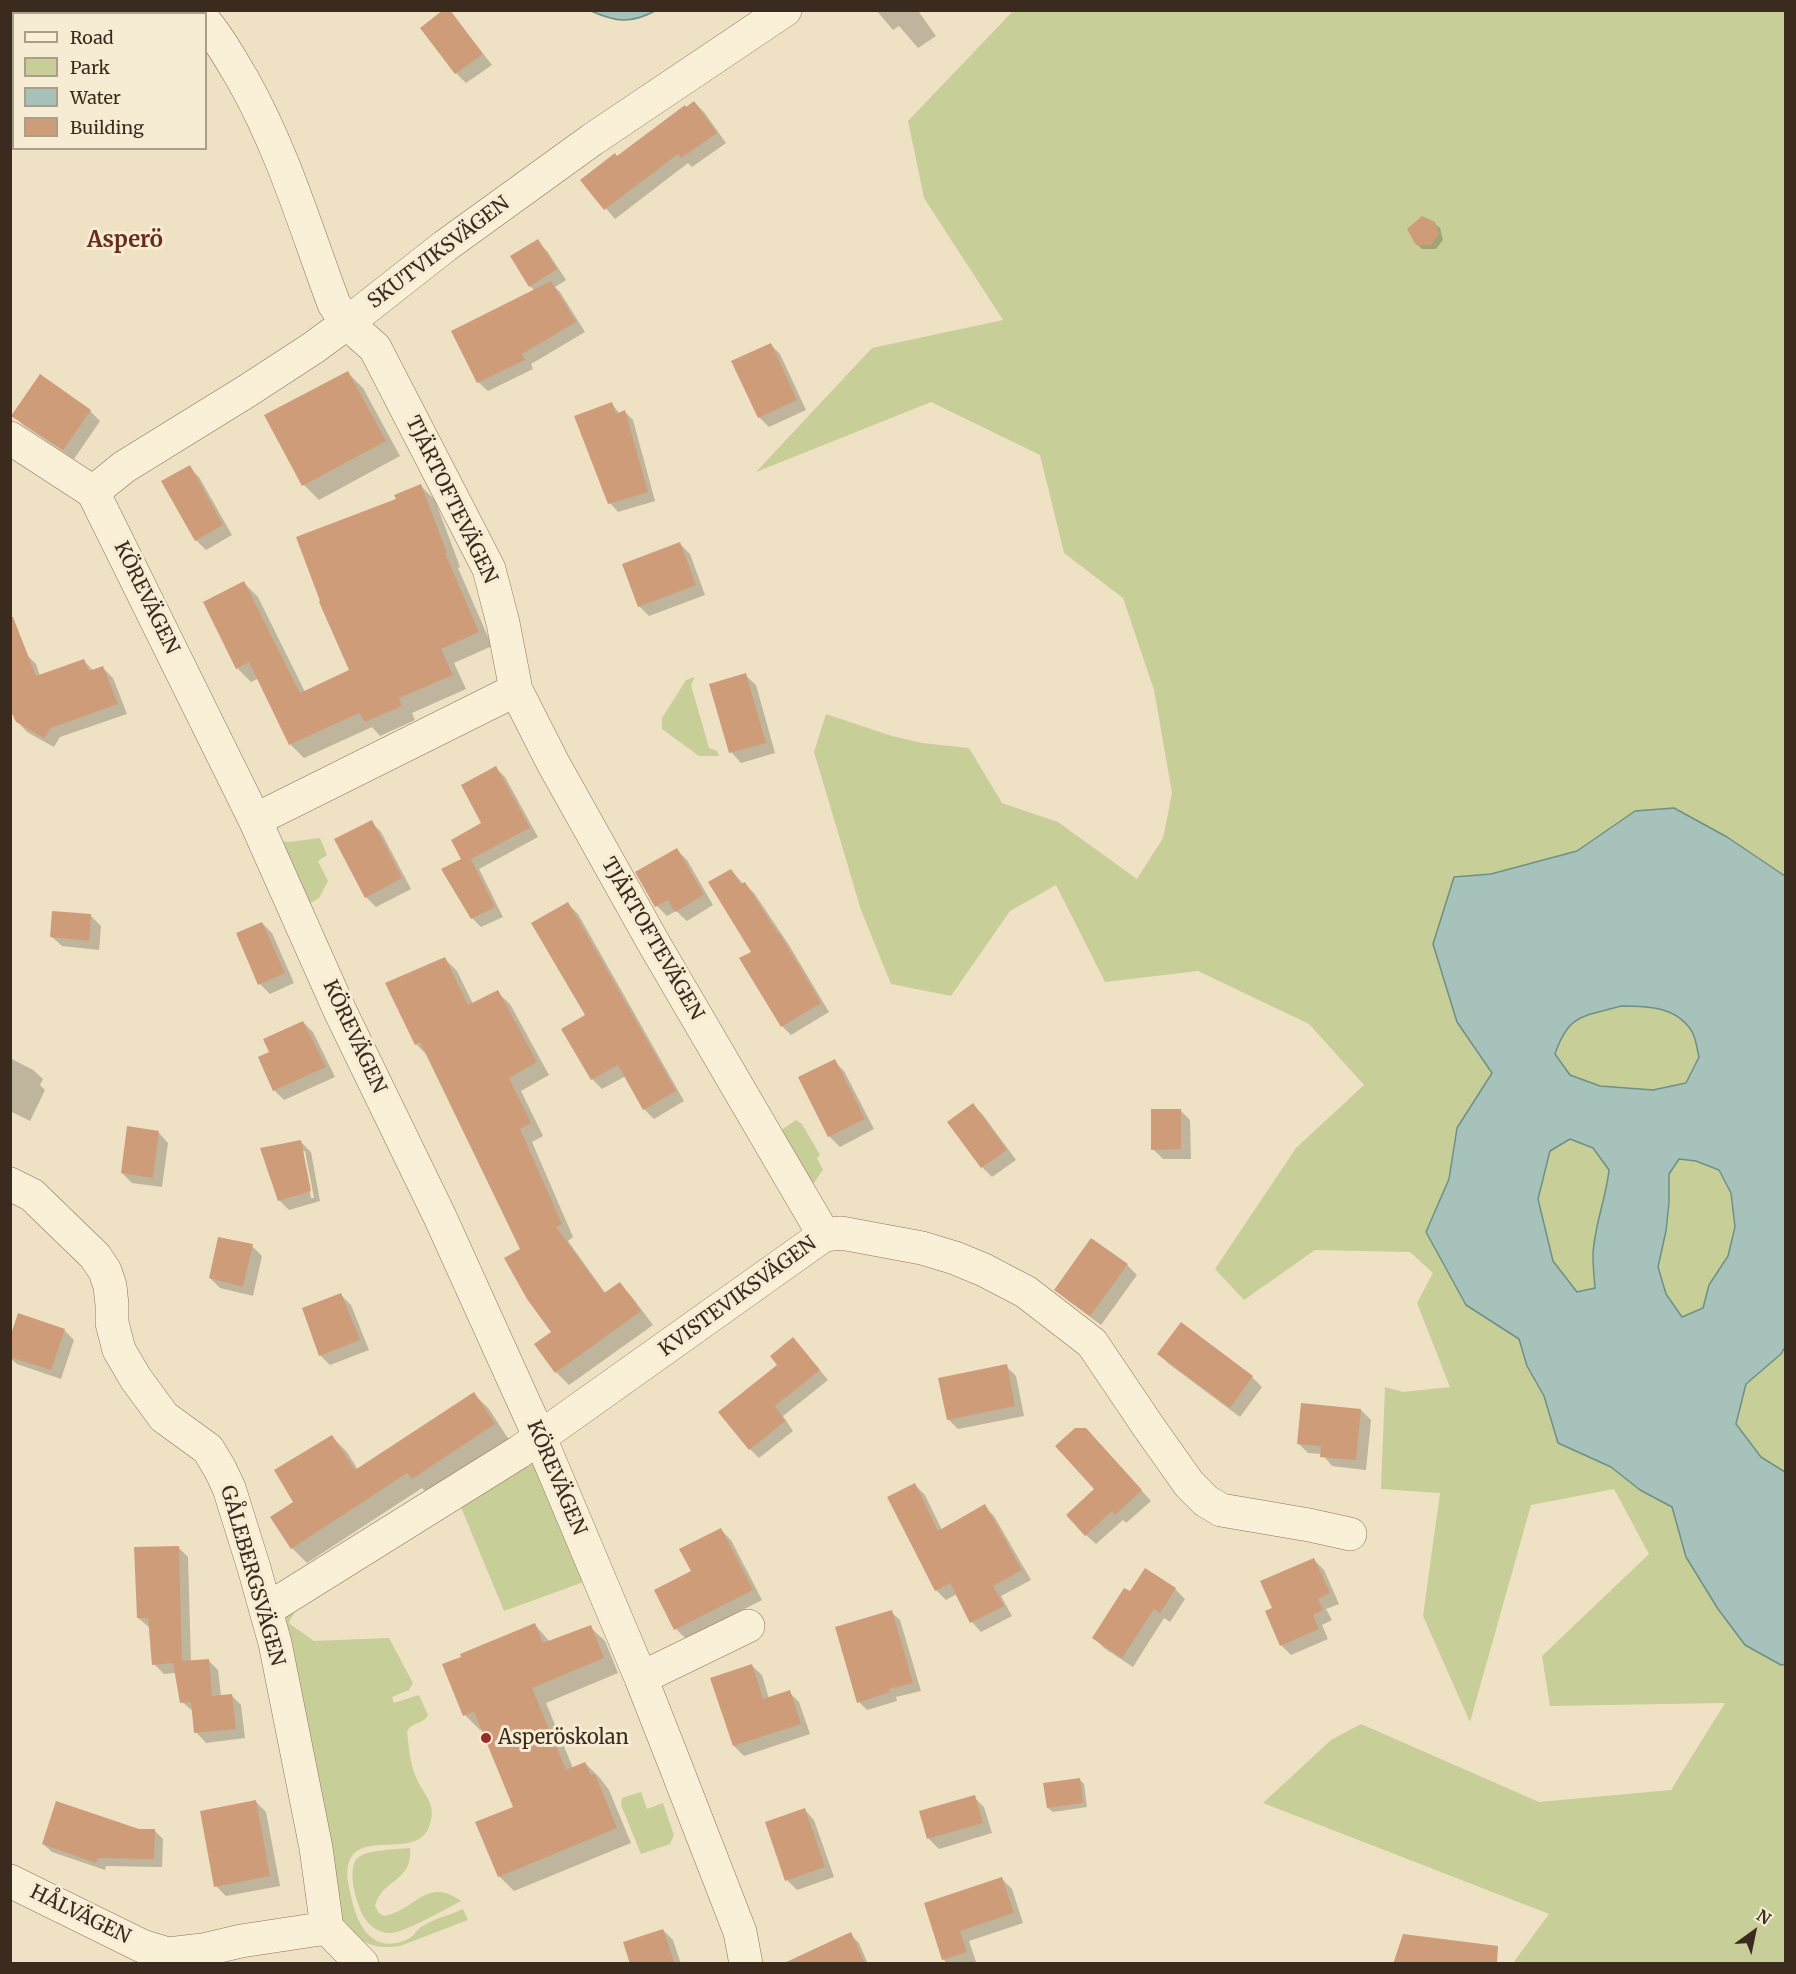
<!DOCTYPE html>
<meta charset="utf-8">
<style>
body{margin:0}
#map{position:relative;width:1796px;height:1974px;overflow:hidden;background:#efe2c4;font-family:Merriweather,serif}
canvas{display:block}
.frame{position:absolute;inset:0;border:12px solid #3a2b1e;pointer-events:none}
.legend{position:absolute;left:12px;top:12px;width:195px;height:138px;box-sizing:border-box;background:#f6ecd3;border:2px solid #ab9f8b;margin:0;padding:8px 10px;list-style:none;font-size:18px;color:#3a2b1e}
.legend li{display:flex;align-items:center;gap:12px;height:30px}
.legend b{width:30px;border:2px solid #ab9f8b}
.north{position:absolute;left:1724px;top:1902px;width:60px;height:60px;-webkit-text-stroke:4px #f6ecd3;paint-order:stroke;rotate:33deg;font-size:16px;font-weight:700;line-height:24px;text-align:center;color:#3a2b1e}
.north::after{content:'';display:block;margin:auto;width:21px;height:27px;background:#3a2b1e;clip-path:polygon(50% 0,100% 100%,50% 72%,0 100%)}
</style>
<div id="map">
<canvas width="1796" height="1974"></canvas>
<div class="frame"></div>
<ul class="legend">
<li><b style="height:8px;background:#faefd7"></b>Road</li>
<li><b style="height:16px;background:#c8ce97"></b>Park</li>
<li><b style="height:16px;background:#a6c2ba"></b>Water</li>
<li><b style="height:16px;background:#ce9c79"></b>Building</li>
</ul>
<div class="north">N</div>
</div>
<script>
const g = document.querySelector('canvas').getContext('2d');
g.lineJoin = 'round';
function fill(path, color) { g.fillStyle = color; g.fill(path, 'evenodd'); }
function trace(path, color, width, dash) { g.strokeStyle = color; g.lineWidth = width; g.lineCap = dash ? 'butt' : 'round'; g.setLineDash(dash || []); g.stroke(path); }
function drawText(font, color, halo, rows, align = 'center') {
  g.font = font + ' Merriweather,serif'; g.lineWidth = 6; g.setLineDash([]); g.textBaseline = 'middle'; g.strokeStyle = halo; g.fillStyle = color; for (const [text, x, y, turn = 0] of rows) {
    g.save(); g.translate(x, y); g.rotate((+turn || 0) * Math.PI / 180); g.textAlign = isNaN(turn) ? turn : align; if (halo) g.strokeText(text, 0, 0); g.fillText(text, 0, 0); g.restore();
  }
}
const green = new Path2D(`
 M1013,11H1785V876L1727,837L1635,811L1577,851L1491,874L1454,877L1457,1022L1492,1073L1457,1128L1449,1179L1426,1232L1466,1305L1519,1339L1527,1366L1544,1396L1558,1443L1611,1467L1640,1490L1672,1507L1686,1557L1781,1665L1785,1664V1963H1513L1549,1914L1263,1803L1331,1740L1361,1724L1539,1802L1671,1790L1725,1703L1550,1706L1542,1656L1649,1554L1614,1489L1531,1505L1470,1722L1423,1616L1440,1493L1381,1489L1385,1387L1403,1392L1450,1387L1417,1303L1433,1273L1410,1252L1315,1250L1244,1300L1215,1269L1296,1148L1364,1085L1309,1024L1198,971L1105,982L1056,885L1010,911L951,996L891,984L861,910L814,752L826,714L892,736L922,743L969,748L1002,803L1058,822L1137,879L1163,838L1172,793L1154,690L1123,598L1064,553L1040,455L931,402L756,472L872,348L1003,320L924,198L908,121Z
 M695,677L691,685L709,748L717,751L719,756H699L662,729V718L686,680Z
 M320,838L327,855L318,861L328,881L319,898L307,905L275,840L288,842Z
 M1621,1006C1646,1006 1675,1006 1691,1030C1696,1037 1697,1049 1700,1057L1686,1083L1653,1090L1600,1086L1570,1075L1555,1054C1569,1013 1582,1017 1621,1006Z
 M796,1120L802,1124L820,1155L817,1158L823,1170L813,1184L777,1133Z
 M1570,1139L1593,1148L1609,1170C1606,1197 1597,1223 1594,1250C1592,1262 1594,1276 1595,1288L1577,1292L1553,1261L1538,1199L1550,1151Z
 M1679,1159L1696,1161L1719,1170L1731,1193L1735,1227L1728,1256L1709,1285L1703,1309L1682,1317L1666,1294L1658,1267L1666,1231L1669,1202V1174Z
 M1785,1347V1472L1761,1457L1736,1424L1746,1384L1781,1354Z
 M536,1459L589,1580L504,1611L460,1505Z
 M302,1600L289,1622L290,1624L314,1641L389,1638L413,1683L409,1690L392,1697L394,1703L419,1695L428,1715C424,1724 411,1722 407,1732C409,1747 410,1764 416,1777C424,1797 438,1803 429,1827C418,1857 367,1834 352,1856C343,1869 349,1886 352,1900C358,1928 375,1955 408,1939C413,1937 416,1931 421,1927C433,1919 450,1915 463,1909L468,1920L400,1946C370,1950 362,1942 341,1922L284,1617Z
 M641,1792L647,1809L663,1803L674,1835L670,1844L641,1854L621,1805L622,1798Z
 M410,1848C413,1883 382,1878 375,1906L379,1913L384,1916C416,1911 425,1876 461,1901C445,1909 405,1933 389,1933C380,1933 371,1927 366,1920C357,1908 344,1865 360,1856C371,1850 398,1849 410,1848Z`);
const water = new Path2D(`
 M591,11H655C630,24 616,22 591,11Z
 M1674,808L1727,837L1785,876V1347L1781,1354L1746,1384L1736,1424L1761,1457L1785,1472L1786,1664L1781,1665L1745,1645L1718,1609L1686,1557L1672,1507L1640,1490L1611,1467L1558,1443L1544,1396L1527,1366L1519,1339L1466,1305L1426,1232L1449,1179L1457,1128L1492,1073L1457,1022L1433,944L1454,877L1491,874L1577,851L1635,811ZM1621,1006C1646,1006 1675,1006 1691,1030C1696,1037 1697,1049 1699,1057L1686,1083L1653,1090L1600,1086L1570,1075L1555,1054C1569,1013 1583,1017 1621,1006ZM1570,1139L1593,1148L1609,1170C1606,1199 1594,1226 1593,1255C1593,1266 1594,1277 1595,1288L1577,1292L1553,1261L1538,1199L1550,1151ZM1679,1159L1696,1161L1719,1170L1731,1193L1735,1227L1728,1256L1709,1285L1703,1308L1682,1317L1666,1294L1658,1267L1666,1231L1669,1202V1174Z`);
const shadow = new Path2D(`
 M449,10L492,65L466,83L456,73Z
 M876,10H922L919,12L936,36L918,48L899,26L893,30Z
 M694,102L704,112L726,143L692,167L688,163L615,219L582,180L617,158Z
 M1434,223L1440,228L1443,240L1436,249H1422L1417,244Z
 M537,241L547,251L566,280L555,287L560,292L585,332L531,364L533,369L488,391L478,382L535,291L530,286Z
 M770,344L780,354L806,410L769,427L759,417Z
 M348,373L363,388L400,456L319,500L304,485Z
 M612,404L620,414L625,412L633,420L655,501L618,512L610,503Z
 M90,411L100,421L74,459L23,425L13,415Z
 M189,467L199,477L232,535L206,550L196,540Z
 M421,486L435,500L460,567L458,568L492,646L454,663L466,689L412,713L415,720L380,736L372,727L304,758L290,744L259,678L251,682L237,668L244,583L258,597L305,692L351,671L398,500Z
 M680,544L690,554L705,595L649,616L639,606Z
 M26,654L36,664L40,676L84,661L94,671L103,668L113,678L127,714L60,737L54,747L27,732L17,721L14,714L10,716V660Z
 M745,675L756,685L775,753L741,763L731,752Z
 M496,768L505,777L538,837L479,869L503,917L481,927L472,918L463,860L483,824Z
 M371,822L381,832L411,889L376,907L366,897Z
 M677,850L687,860L713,905L687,921L676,911L667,916L657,906L637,873Z
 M731,870L744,885L745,884L754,893L789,945L829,1012L791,1035L782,1026Z
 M568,904L578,914L684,1101L654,1119L644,1109L626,1076L602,1089L592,1079L563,1029L587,1016Z
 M91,916L101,926L99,950L62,946L51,936Z
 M262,923L272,933L294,983L270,994L260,984Z
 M444,958L457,971L473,1004L497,992L510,1004L549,1075L521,1091L543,1136L532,1142L573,1237L568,1241L606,1294L620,1284L632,1297L653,1325L569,1385L556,1372L536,1345L553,1333L522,1250L427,1055L416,1044Z
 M303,1022L313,1032L335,1077L284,1100L274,1090L271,1053Z
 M10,1058L33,1070L43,1079L40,1085L45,1090L30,1121L10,1111Z
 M834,1061L844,1071L874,1129L840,1147L830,1137L800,1077Z
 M973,1105L983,1115L1016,1160L992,1177L982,1167L949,1123Z
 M1180,1110L1190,1120L1191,1159H1163L1153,1149Z
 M158,1132L168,1143L162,1187L132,1183L122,1173Z
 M301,1142L311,1152L320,1201L289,1210L279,1200ZM302,1151H305L314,1198H311Z
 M252,1246L262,1256L253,1296L220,1288L210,1278Z
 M1127,1265L1137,1275L1101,1325L1066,1299L1056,1289Z
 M341,1295L351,1305L369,1350L330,1365L320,1355Z
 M1181,1324L1252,1377L1262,1387L1240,1417L1169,1364L1159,1354Z
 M64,1330L74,1340L61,1379L17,1364L10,1358V1342Z
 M802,1349L828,1380L783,1416L793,1431L759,1458L750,1449Z
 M1006,1366L1016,1376L1024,1416L958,1429L948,1419Z
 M474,1394L489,1409L509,1440L428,1494L422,1488L307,1563L292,1548L295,1503L332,1437L347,1452L358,1470Z
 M1361,1410L1371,1420L1366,1470L1332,1466L1322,1454L1308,1453L1298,1443Z
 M1096,1440L1151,1501L1126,1523L1123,1520L1096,1544L1086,1535L1096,1490Z
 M915,1485L925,1495L942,1530L984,1506L994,1516L1031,1580L1001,1596L1012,1616L981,1632L972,1622L957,1594L946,1600L936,1590Z
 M721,1530L731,1540L762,1600L686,1639L676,1629L693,1572Z
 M178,1547L188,1557L191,1662L208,1660L218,1670L221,1696L231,1695L241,1705L245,1738L206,1743L196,1732L194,1712L182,1702L176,1673L164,1674L154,1664L150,1628L138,1618Z
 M1314,1560L1324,1570L1339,1604L1326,1609L1332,1620L1322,1625L1328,1639L1291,1655L1281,1645L1274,1609Z
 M1175,1589L1185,1599L1170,1622L1164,1618L1133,1667L1104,1648L1094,1638L1130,1593Z
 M891,1612L900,1620L921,1691L896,1697L897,1701L867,1710L859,1702Z
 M535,1625L550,1642L590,1627L605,1641L618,1673L546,1703L573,1768L585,1763L600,1778L609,1790L631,1843L514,1891L499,1876L515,1808L482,1729L480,1730L465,1715L444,1665Z
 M751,1665L762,1675L769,1699L789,1692L799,1702L810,1734L744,1756L734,1746Z
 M1079,1779L1084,1784L1087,1807L1053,1812L1048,1808Z
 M974,1797L984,1807L992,1833L939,1849L929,1839L921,1812Z
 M256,1802L266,1812L280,1886L226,1896L216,1886Z
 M804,1809L814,1820L834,1877L797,1890L787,1880Z
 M138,1830H154L163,1839L162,1867L106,1866L105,1870L52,1852L43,1844Z
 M1002,1879L1012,1889L1023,1923L969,1941L976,1962L971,1964H948L943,1959L926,1904Z
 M663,1930L673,1940L681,1964H632Z
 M850,1934L859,1943L868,1964H815Z`);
const building = new Path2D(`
 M443,10H450L483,54L455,74L420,28Z
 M694,101L717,133L681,158L678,154L604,210L580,180L615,153L617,156L685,105L686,107Z
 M1422,216L1435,222L1439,234L1431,245H1416L1407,229Z
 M538,239L557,269L529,287L510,256Z
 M551,281L576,322L522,354L525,360L477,383L451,331Z
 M771,343L797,400L758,418L731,361Z
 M348,371L386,441L302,486L264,415Z
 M40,374L91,410L63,450L11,416Z
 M612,402L616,414L625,410L648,492L608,504L574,416Z
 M190,465L223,525L195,541L161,481Z
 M421,484L447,553H445L479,632L441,649L453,675L399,698L402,706L365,722L359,713L289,745L249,662L236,669L203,602L244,581L300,693L349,670L319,602L320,601L296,537L396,499L394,495Z
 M680,542L696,585L638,607L622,564Z
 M10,617H13L36,676L84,659L89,671L103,666L118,704L51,728L44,738L16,722L10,709Z
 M746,673L766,743L729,753L709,684Z
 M496,766L530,828L471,859L495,907L471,919L441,869L461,859L451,840L481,823L461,785Z
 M372,820L402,878L365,898L334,839Z
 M677,848L704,895L675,912L668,900L655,907L635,872Z
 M731,869L741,884L745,882L779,935L780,934L821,1003L781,1027L739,958L751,952L708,882Z
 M568,902L676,1091L643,1110L618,1065L591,1080L561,1029L585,1015L531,923Z
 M52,911L91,914L89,941L50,937Z
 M262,922L285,973L258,985L236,933Z
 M445,957L468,1005L498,990L537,1062L509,1078L531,1123L520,1129L562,1224L556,1227L604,1293L620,1282L641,1311L555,1373L534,1344L551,1332L527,1299L504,1258L520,1249L420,1042L415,1045L385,983Z
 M303,1021L326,1067L273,1091L258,1057L269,1052L263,1039Z
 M835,1059L865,1119L828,1137L798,1077Z
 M973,1103L1007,1150L981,1168L947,1122Z
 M1151,1109H1181V1149L1151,1150Z
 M127,1126L159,1131L153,1178L121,1173Z
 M301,1140L311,1191L278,1201L260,1148Z
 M218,1237L253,1244L243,1287L209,1278Z
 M1091,1238L1128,1264L1090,1316L1054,1290Z
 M341,1293L360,1340L319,1356L302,1308Z
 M18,1313L65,1329L51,1370L10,1357V1337Z
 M1181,1322L1253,1376L1230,1408L1157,1354Z
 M793,1337L820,1370L775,1406L785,1421L749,1450L718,1412L777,1365L770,1356Z
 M1007,1364L1015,1406L947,1420L938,1378Z
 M474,1392L495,1424L412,1479L407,1473L291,1549L270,1517L293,1502L274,1470L332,1435L355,1470Z
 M1301,1403L1361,1409L1356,1460L1320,1457L1321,1446L1297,1444Z
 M1075,1428H1086L1142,1490L1115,1515L1112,1511L1085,1536L1066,1515L1094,1489L1055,1446Z
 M915,1483L938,1531L985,1504L1022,1570L993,1586L1004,1606L970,1623L950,1583L935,1591L887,1497Z
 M721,1528L753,1590L674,1630L654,1590L691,1571L679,1549Z
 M179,1546L182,1661L209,1659L212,1696L232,1694L236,1729L194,1733L191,1702L180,1703L173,1663L152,1665L148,1618H137L134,1547Z
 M1314,1558L1330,1593L1318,1599L1323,1610L1313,1615L1319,1629L1280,1646L1265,1611L1272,1608L1260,1581Z
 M1145,1568L1176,1588L1160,1613L1154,1609L1122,1658L1092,1638L1124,1588L1130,1591Z
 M892,1610L913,1683L889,1689L890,1692L857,1703L835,1627Z
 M535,1623L543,1643L591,1625L604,1658L532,1688L566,1770L585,1762L591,1775L595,1774L617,1828L498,1877L475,1822L513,1807L474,1712L463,1716L442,1664L461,1657L460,1654Z
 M752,1664L763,1699L790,1690L801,1724L733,1746L710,1678Z
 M1080,1778L1083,1803L1047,1808L1043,1783Z
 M975,1795L983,1823L927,1839L919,1811Z
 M256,1800L270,1876L214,1887L200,1811Z
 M56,1801L139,1829H155L154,1859L98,1858L96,1863L42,1844Z
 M805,1808L825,1867L785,1881L765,1822Z
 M1002,1877L1014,1913L960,1931L967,1952L942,1960L924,1903Z
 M663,1929L675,1964H630L623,1942Z
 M851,1932L865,1964H782Z
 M1403,1934L1498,1946L1497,1964H1393Z`);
const minor = new Path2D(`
 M206,23C221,41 231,60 243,80C283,151 306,229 334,304L347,323L375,348L489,569L503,623L516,690L553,763L653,942L824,1235
 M10,438L93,492L255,820L340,1011L440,1217L540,1438L641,1678L674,1762L740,1932L746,1964
 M93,492L124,467L247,391L313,348L347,323L445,246L593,139L785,10
 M255,820L516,690
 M10,1184L32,1195L95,1256L105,1271L110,1286L112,1305V1323L119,1350L136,1379L164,1417L208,1449L220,1469L229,1488L254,1568L275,1643L316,1848L327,1928L362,1964
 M266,1610L519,1452L824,1235L841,1233L922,1248L955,1258L984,1270L1026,1292L1092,1343L1148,1426L1189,1484L1206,1501L1221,1510L1309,1525L1350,1534
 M641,1678L748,1626
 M10,1881L142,1946L168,1954L203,1950L241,1941L327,1928`);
const markers = [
 [486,1738,6,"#9b282a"]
];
const streetNames = [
 ["SKUTVIKSVÄGEN",439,253,-37],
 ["TJÄRTOFTEVÄGEN",451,500,64],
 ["KÖREVÄGEN",146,598,64],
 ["TJÄRTOFTEVÄGEN",652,939,60],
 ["KÖREVÄGEN",354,1037,65],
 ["KVISTEVIKSVÄGEN",738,1297,-36],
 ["KÖREVÄGEN",556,1478,67],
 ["GÅLEBERGSVÄGEN",252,1576,74],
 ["HÅLVÄGEN",80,1915,26]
];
const poiNames = [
 ["Asperöskolan",498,1738]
];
const quarterNames = [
 ["Asperö",125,241]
];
fill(green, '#c8ce97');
fill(water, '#a6c2ba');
trace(water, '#6c9187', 1.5);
fill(shadow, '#0003');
fill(building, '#ce9c79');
trace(minor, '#8a735a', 34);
trace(minor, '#faefd7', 33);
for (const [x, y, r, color] of markers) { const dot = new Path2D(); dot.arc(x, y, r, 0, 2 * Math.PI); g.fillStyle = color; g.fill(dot); trace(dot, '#f6ecd3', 2); }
drawText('20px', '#3a2b1e', '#f6ecd3', streetNames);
drawText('20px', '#3a2b1e', '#f6ecd3', poiNames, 'left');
drawText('bold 22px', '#672c1c', '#f6ecd3', quarterNames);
</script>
